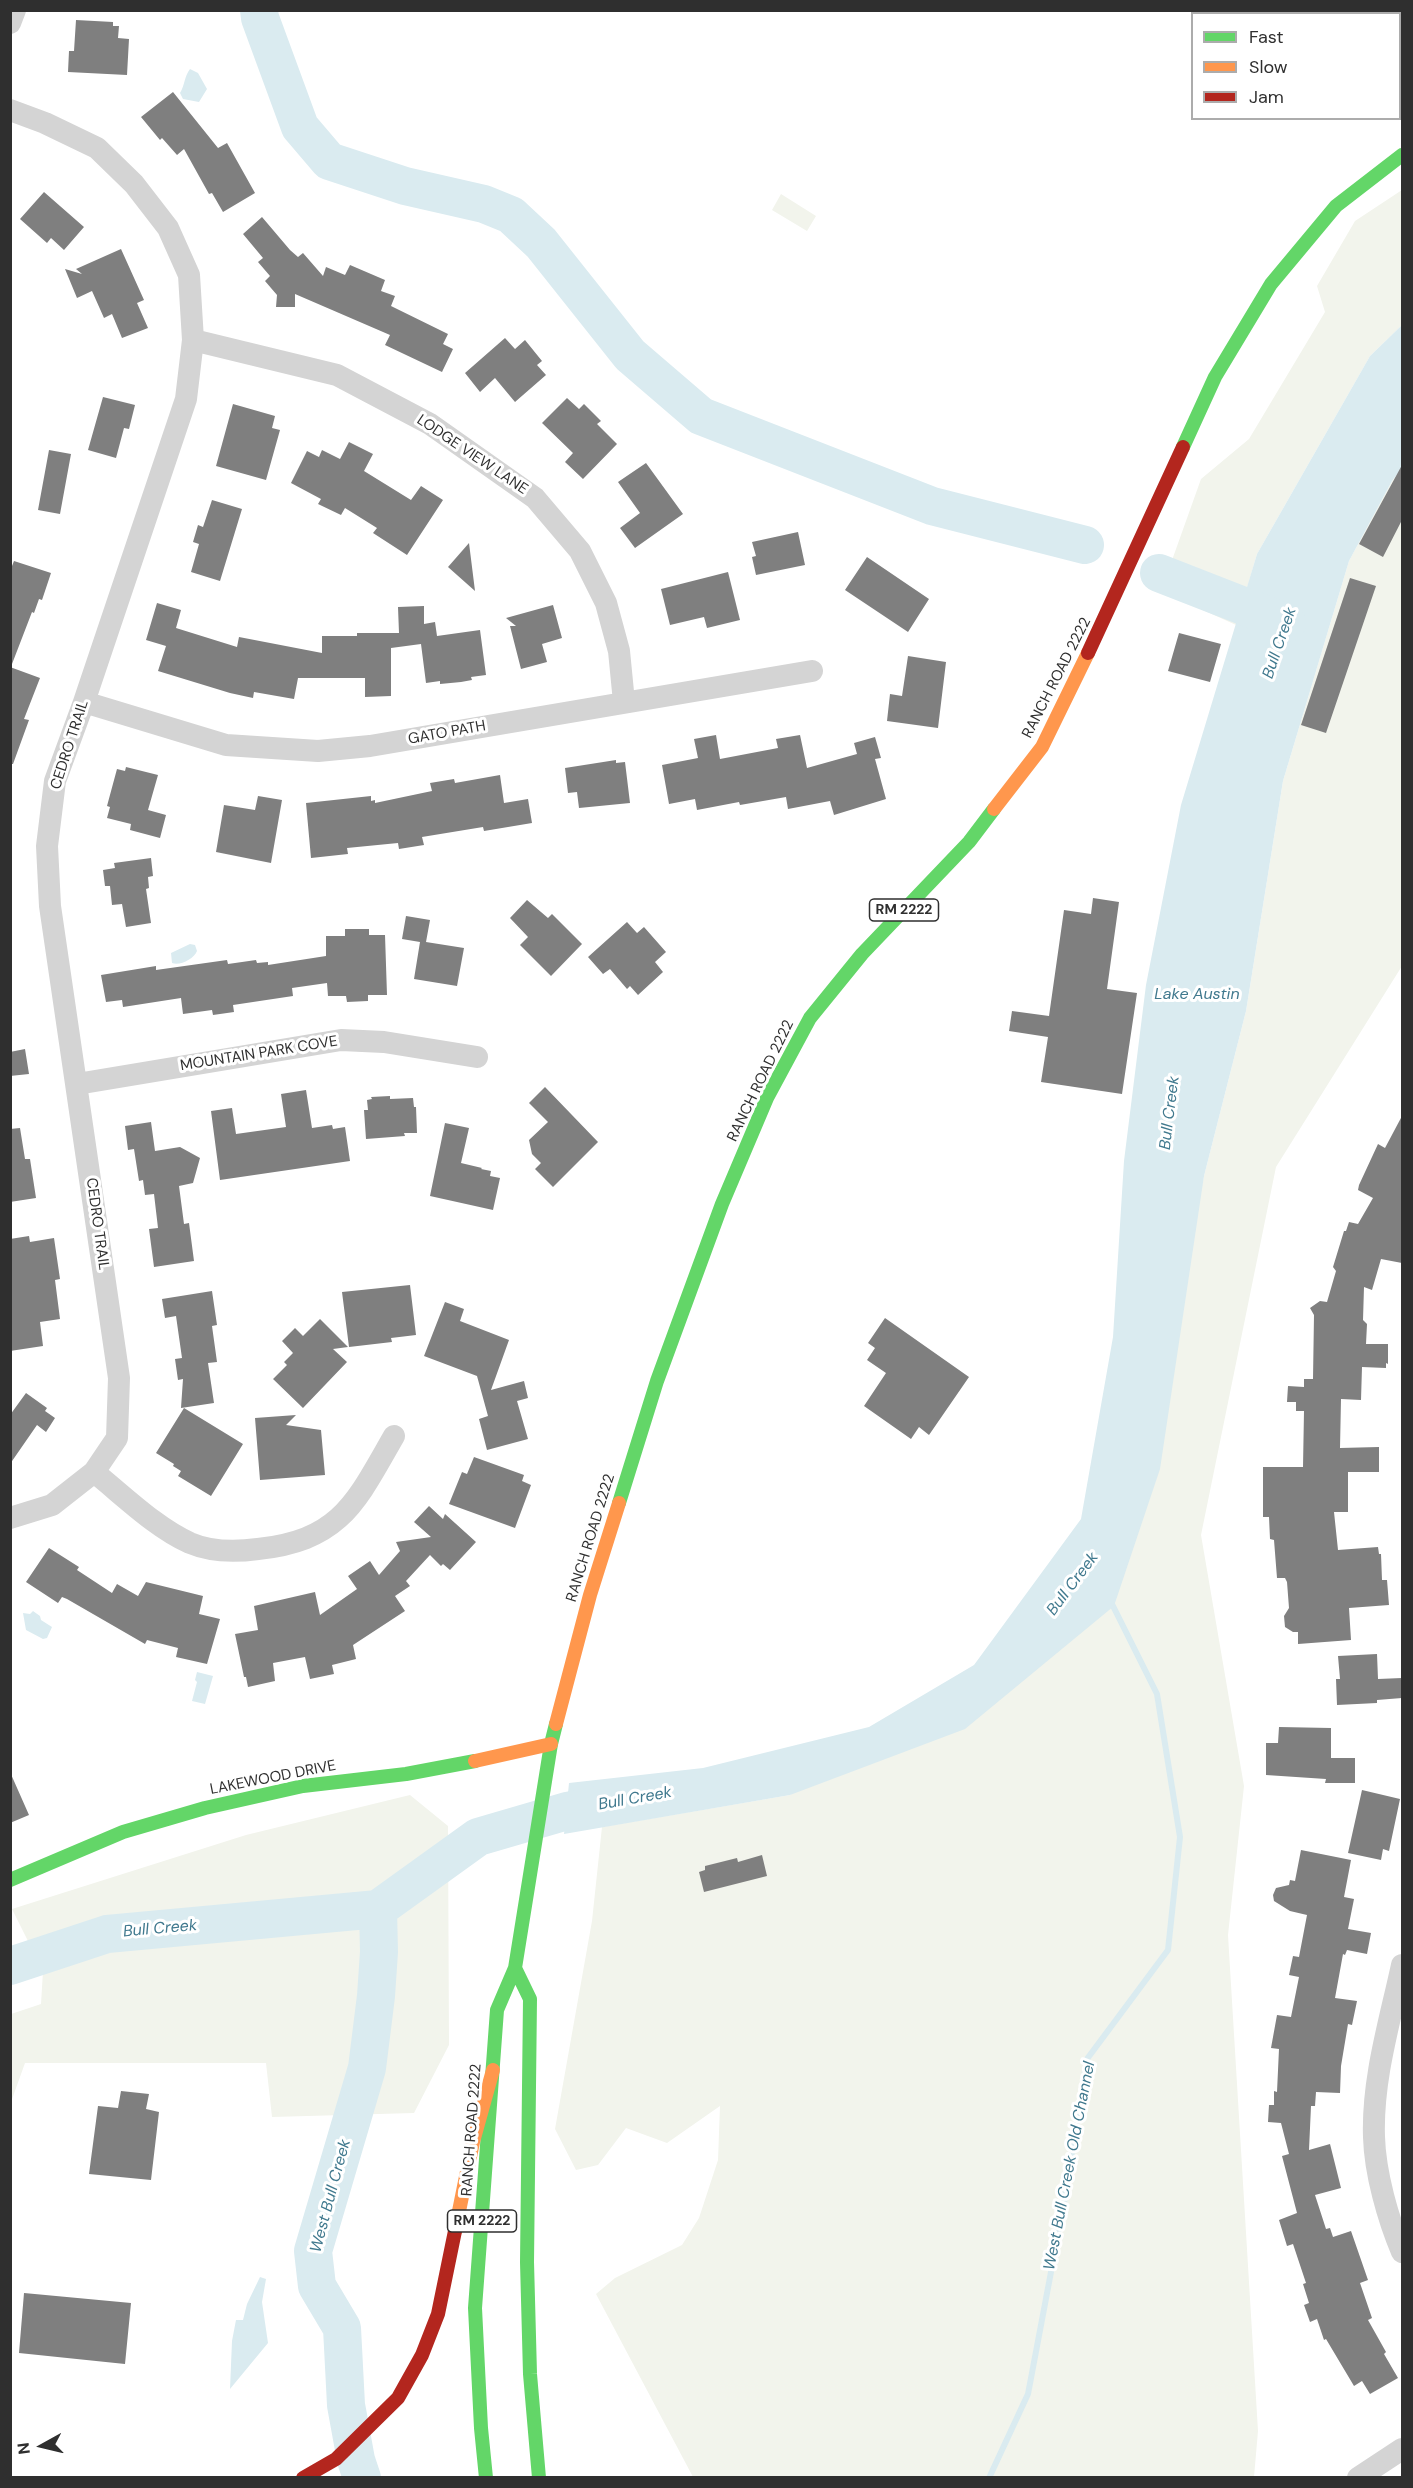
<!DOCTYPE html>
<style>
body{margin:0}
#map{position:relative;width:1413px;height:2488px;overflow:hidden;background:#fff;font-family:"DM Sans",sans-serif}
canvas{display:block}
.frame{position:absolute;inset:0;border:12px solid #2f2f2f;pointer-events:none}
.legend{position:absolute;left:1191px;top:12px;width:210px;height:108px;box-sizing:border-box;background:#fff;border:2px solid #acacac;margin:0;padding:8px 10px;list-style:none;font-size:18px;color:#2f2f2f}
.legend li{display:flex;align-items:center;gap:12px;height:30px}
.legend b{width:30px;border:2px solid #acacac}
.north{position:absolute;left:12px;top:2416px;width:60px;height:60px;-webkit-text-stroke:4px #fff;paint-order:stroke;rotate:262deg;font-size:16px;font-weight:700;line-height:24px;text-align:center;color:#2f2f2f}
.north::after{content:'';display:block;margin:auto;width:21px;height:27px;background:#2f2f2f;clip-path:polygon(50% 0,100% 100%,50% 72%,0 100%)}
</style>
<div id="map">
<canvas width="1413" height="2488"></canvas>
<div class="frame"></div>
<ul class="legend">
<li><b style="height:8px;background:#63d668"></b>Fast</li>
<li><b style="height:8px;background:#ff974d"></b>Slow</li>
<li><b style="height:8px;background:#b3261e"></b>Jam</li>
</ul>
<div class="north">N</div>
</div>
<script>
const g = document.querySelector('canvas').getContext('2d');
g.lineJoin = 'round';
function fill(path, color) { g.fillStyle = color; g.fill(path, 'evenodd'); }
function trace(path, color, width, dash) { g.strokeStyle = color; g.lineWidth = width; g.lineCap = dash ? 'butt' : 'round'; g.setLineDash(dash || []); g.stroke(path); }
function drawText(font, color, halo, rows, align = 'center') {
  g.font = font + ' "DM Sans",sans-serif'; g.lineWidth = 6; g.setLineDash([]); g.textBaseline = 'middle'; g.strokeStyle = halo; g.fillStyle = color; for (const [text, x, y, turn = 0] of rows) {
    g.save(); g.translate(x, y); g.rotate((+turn || 0) * Math.PI / 180); g.textAlign = isNaN(turn) ? turn : align; if (halo) g.strokeText(text, 0, 0); g.fillText(text, 0, 0); g.restore();
  }
}
const green = new Path2D(`
 M1322,11H1402V70L1400,68V14H1326Z
 M1402,190V325L1370,356L1257,554L1236,625L1161,591L1201,479L1249,439L1325,312L1317,286L1355,221Z
 M781,194L816,216L807,231L772,210Z
 M1402,468V966L1276,1167L1201,1535L1244,1786L1228,1935L1258,2431L1254,2477H693L596,2294L615,2278L682,2245L699,2218L718,2160L720,2106L667,2143L626,2128L598,2165L576,2170L555,2129L592,1921L602,1827L790,1795L1114,1606L1204,1176L1246,1011L1283,781L1349,561L1392,481Z
 M410,1795L448,1826L449,2045L414,2113L272,2117L266,2063H25L11,2102V2014L41,2004L43,1971L12,1909L246,1835Z`);
const water = new Path2D(`
 M190,69L198,73L207,89L199,102L183,99L180,93C185,85 184,77 190,69Z
 M1402,325V468L1392,481L1349,561L1283,781L1246,1011L1204,1176L1160,1469L1114,1606L965,1729L790,1795L564,1834L569,1783L703,1768L869,1727L974,1665L1081,1519L1113,1337L1124,1161L1146,985L1181,805L1257,554L1370,356Z
 M190,944L195,945L197,951C194,959 180,966 172,963L171,953Z
 M33,1611L40,1616L41,1620L52,1627L47,1638L43,1639L26,1630L23,1613L30,1614Z
 M197,1672L213,1676L205,1704L192,1701L197,1682L195,1680Z
 M260,2277L266,2279L262,2302L268,2343L230,2389L232,2341L236,2320H243L247,2304Z`);
const stream = new Path2D(`
 M989,2478L1028,2394L1064,2203L1087,2059L1168,1950L1180,1837L1157,1694L1110,1600`);
const river = new Path2D(`
 M259,10L260,18L300,127L329,161L405,186L484,204L511,215L541,243L630,355L701,416L932,506L1085,545
 M1159,573L1287,623
 M10,1966L107,1934L378,1909L478,1837L567,1811L617,1802
 M362,2478L356,2460L346,2405L342,2328L317,2286L313,2251L367,2068L376,1996L379,1952L378,1909`);
const building = new Path2D(`
 M76,20L113,22V26H119L118,38L129,39L127,75L68,72L69,51H74Z
 M173,92L218,148L227,143L255,193L223,212L212,193L209,194L184,149L177,155L162,138L160,140L141,117Z
 M44,192L84,227L64,250L51,238L47,243L20,219Z
 M262,217L290,250L298,257L303,253L323,276L326,267L345,275L350,265L385,280L381,291L395,296L391,306L448,334L443,344L453,349L442,372L385,345L390,335L295,294V307H276L277,295L265,281L270,276L258,262L263,258L243,234Z
 M121,249L144,300L137,303L148,328L122,338L112,314L104,318L92,291L77,298L65,269L82,274L76,269Z
 M505,338L515,349L525,340L542,361L537,365L546,375L515,402L495,378L480,392L465,373Z
 M103,397L135,405L129,429L124,428L116,458L88,450Z
 M567,398L579,409L584,404L601,421L597,424L617,444L583,479L565,462L573,453L542,423Z
 M233,404L275,416L272,428L280,430L266,480L216,466Z
 M349,442L373,454L364,471L411,500L421,486L443,500L407,555L373,533L377,528L345,508L341,515L318,504L321,499L291,483L307,451L319,457L322,450L340,459Z
 M49,450L71,454L60,514L38,510Z
 M646,463L683,514L635,548L620,528L640,513L618,482Z
 M1402,465V520L1383,557L1359,544Z
 M212,500L242,509L220,581L191,572L199,544L193,542L198,525L203,527Z
 M798,532L805,565L756,575L752,557L756,556L752,542Z
 M469,543L475,591L448,567Z
 M867,557L929,599L908,632L845,590Z
 M14,561L51,573L42,600L39,599L34,613L32,612L12,664H10V571Z
 M728,572L740,620L707,628L704,617L670,625L661,589Z
 M1350,578L1376,586L1326,733L1301,725Z
 M157,603L181,610L176,628L237,647L239,637L322,653V636H357V633H399L398,607L424,606V624L435,622L437,636L480,630L486,675L471,677L472,680L461,682L440,684V681L426,683L421,644L391,648V696L365,697V678H298L294,699L254,692L253,698L230,693L158,671L166,646L146,640Z
 M553,605L562,638L542,644L547,662L521,669L510,626H516L506,618Z
 M1179,633L1221,644L1210,682L1168,671Z
 M908,656L946,662L938,728L887,721L890,694L902,696Z
 M10,667L40,678L24,719L29,720L13,764H10Z
 M716,735L720,759L778,748L776,739L800,735L807,768L857,754L854,743L875,737L881,758L875,759L886,799L834,815L830,801L788,809L786,797L740,805L739,802L697,810L695,799L669,804L662,765L698,758L694,739Z
 M616,760V763L625,762L630,803L579,808L577,792L568,793L565,768Z
 M126,767L158,775L148,810L166,815L160,838L130,830L131,824L107,818L110,807L107,806L117,769L125,771Z
 M500,775L504,803L528,799L532,823L484,831L483,827L422,837L424,845L399,849L398,843L347,848L348,854L311,858L306,803L371,796V801L375,800V803L432,791L430,783L454,779L455,783Z
 M258,796L282,800L271,863L216,852L224,805L255,810Z
 M151,858L153,876L148,877L149,888L146,889L151,923L126,927L122,904L112,905L110,886H105L103,870L115,868L114,863Z
 M1093,898L1119,902L1107,989L1137,993L1122,1094L1041,1082L1048,1037L1009,1031L1012,1011L1049,1016L1064,910L1091,914Z
 M527,900L548,918L552,914L582,944L551,976L520,945L528,937L510,918Z
 M406,916L430,920L426,942L464,948L457,986L414,979L420,942L402,939Z
 M627,922L637,933L644,927L666,952L655,962L663,972L638,995L630,986L627,989L610,969L603,974L588,957Z
 M345,929H369V935H385L387,995H368V1001L347,1002L346,996H328L327,983L292,988L293,996L233,1005L234,1012L213,1015L212,1010L183,1014L181,998L123,1007L122,1000L106,1002L101,975L156,966V970L227,960L228,964L256,960L257,963L268,962V965L326,956V936H345Z
 M25,1049L29,1074L10,1076V1052Z
 M545,1087L598,1142L553,1187L535,1169L541,1163L532,1154L529,1140L548,1122L529,1103Z
 M306,1090L312,1128L332,1125L333,1129L345,1127L350,1161L220,1180L211,1111L232,1108L236,1134L286,1127L281,1094Z
 M390,1096V1099L413,1098L414,1107H416L417,1133H404L405,1136L366,1139L364,1110H368L367,1100L372,1099L371,1097Z
 M1402,1116V1263L1381,1259L1372,1290L1364,1287L1363,1320L1367,1324L1366,1344H1388V1364L1386,1363V1368L1362,1367L1361,1400L1341,1399L1340,1448L1379,1447V1472H1348V1512H1334L1338,1550L1378,1547L1379,1554H1381L1382,1580H1387L1389,1605L1349,1608L1351,1640L1298,1644V1632H1293L1285,1627L1284,1616L1289,1608L1287,1582L1285,1578H1277L1274,1540L1270,1539L1269,1517H1263V1467H1303L1304,1411H1296V1402H1287L1288,1386L1304,1387V1379H1313L1314,1315L1310,1308L1320,1301L1327,1302L1336,1271L1333,1267L1344,1231H1346L1349,1222L1358,1224L1373,1198L1358,1190L1359,1185L1378,1144L1385,1148Z
 M151,1122L155,1151L180,1147L200,1158L193,1183L179,1186L184,1224L189,1223L194,1261L154,1267L149,1229L158,1228L154,1194L145,1195L143,1180L139,1181L134,1149L128,1150L125,1126Z
 M445,1123L469,1128L461,1163L482,1168L481,1169L491,1171L490,1176L500,1178L493,1210L430,1196Z
 M20,1128L25,1159H30L36,1198L10,1202V1129Z
 M29,1236L30,1242L54,1238L60,1279L55,1280L60,1319L40,1322L43,1346L10,1351V1239Z
 M410,1285L416,1335L391,1338L392,1342L349,1347L342,1292Z
 M212,1291L217,1325L212,1326L217,1362L208,1363L214,1403L181,1408L183,1379L178,1380L175,1359L182,1358L176,1316L165,1318L162,1299Z
 M445,1302L464,1309L460,1321L509,1340L491,1390L524,1381L528,1398L517,1401L528,1439L487,1450L479,1419L488,1416L477,1376L424,1356Z
 M885,1318L969,1377L929,1435L919,1427L911,1439L864,1406L886,1373L867,1360L875,1348L868,1343Z
 M320,1319L348,1347L333,1349L347,1362L303,1408L273,1379L287,1365L284,1362L293,1353L282,1341L295,1328L303,1336Z
 M26,1393L47,1408L45,1411L55,1418L46,1432L37,1425L10,1464V1415Z
 M184,1408L243,1444L211,1496L178,1476L181,1471L173,1466L174,1464L156,1453Z
 M296,1415L286,1425L321,1430L325,1475L260,1480L255,1418Z
 M474,1457L524,1475L522,1481L531,1485L515,1528L449,1504L462,1472L467,1474Z
 M429,1506L443,1519L445,1514L476,1542L450,1570L443,1564L441,1566L430,1555L406,1581L410,1586L395,1596L405,1611L353,1645L356,1659L332,1665L334,1674L310,1679L305,1657L273,1663L275,1681L248,1687L246,1677H244L235,1634L258,1630L254,1606L315,1592L320,1615L357,1589L348,1576L370,1561L379,1575L400,1551L396,1542L431,1537L414,1522Z
 M49,1548L79,1567L77,1570L112,1593L117,1584L138,1596L146,1582L203,1596L199,1614L220,1619L207,1664L176,1657L178,1648L147,1640L145,1644L67,1599L62,1597L58,1603L26,1582Z
 M1377,1654L1378,1679L1402,1678V1698L1377,1700V1703L1337,1705L1336,1679H1340L1338,1656Z
 M1279,1727L1331,1728V1758H1355V1783H1325L1326,1779L1266,1775V1743H1278Z
 M10,1772L29,1815L10,1823Z
 M1362,1790L1400,1799L1389,1851L1383,1849L1381,1860L1348,1853Z
 M1301,1850L1351,1860L1344,1897L1354,1899L1348,1929L1371,1933L1367,1954L1347,1950L1345,1955L1343,1954L1335,1998L1357,2001L1352,2025L1348,2024L1341,2066L1340,2093L1316,2092L1315,2106H1311L1309,2150L1330,2144L1341,2188L1315,2195L1326,2229L1330,2228L1333,2237L1351,2231L1368,2280L1360,2283L1372,2318L1368,2320L1386,2352L1384,2354L1398,2378L1370,2394L1362,2381L1354,2386L1326,2339L1324,2340L1317,2319L1310,2322L1304,2305L1309,2303L1303,2284L1306,2283L1293,2244L1287,2246L1279,2220L1297,2213L1282,2156L1289,2154L1281,2123L1268,2122L1269,2105H1274V2091L1277,2092L1279,2049L1271,2048L1277,2015L1291,2017L1299,1977L1289,1975L1293,1956L1299,1957L1307,1915L1290,1911L1274,1901L1273,1895L1276,1888L1289,1885L1290,1880L1295,1881Z
 M762,1855L767,1876L704,1892L699,1872L705,1870V1866L737,1858L738,1862Z
 M121,2091L149,2094L146,2109L159,2112L151,2180L89,2174L98,2106L118,2108Z
 M24,2293L131,2303L125,2364L19,2353Z`);
const street = new Path2D(`
 M10,23L15,10
 M10,110L45,123L97,148L134,184L168,228L189,275L193,340L186,399L84,702L55,781L47,846L50,906L119,1378L117,1438L94,1472L52,1505L10,1518
 M193,340L337,375L430,424L535,498L580,551L606,603L619,651L624,702
 M84,702L226,745L318,751L370,746L812,671
 M77,1084L341,1040L384,1042L477,1057
 M94,1472C124,1496 155,1527 190,1543C211,1552 236,1552 258,1549C341,1540 356,1502 394,1436
 M1402,1965C1390,2021 1372,2079 1374,2137C1375,2173 1388,2219 1402,2252
 M1358,2478L1402,2449`);
const fast = new Path2D(`
 M1183,447L1215,377L1271,284L1336,206L1402,155
 M619,1503L657,1381L722,1204L767,1098L810,1018L862,954L969,842L994,809
 M10,1880L123,1832L205,1808L303,1786L406,1774L475,1761
 M515,1968L530,1999L527,2262L530,2374L539,2478
 M486,2478L481,2428L475,2308L497,2010L515,1968L551,1744L556,1724`);
const slow = new Path2D(`
 M994,809L1042,747L1088,653
 M556,1724L590,1595L619,1503
 M475,1761L551,1744
 M455,2231L473,2142L493,2070`);
const jam = new Path2D(`
 M1088,653L1183,447
 M303,2478L336,2459L398,2398L422,2355L438,2314L455,2231`);
const shields = [
 [904,910,69],
 [482,2221,69]
];
const shieldNames = [
 ["RM 2222",904,910],
 ["RM 2222",482,2221]
];
const streetNames = [
 ["LODGE VIEW LANE",472,455,34],
 ["RANCH ROAD 2222",1057,678,-63],
 ["GATO PATH",447,733,-10],
 ["CEDRO TRAIL",70,745,-72],
 ["MOUNTAIN PARK COVE",259,1054,-9],
 ["RANCH ROAD 2222",761,1081,-64],
 ["CEDRO TRAIL",97,1224,82],
 ["RANCH ROAD 2222",591,1538,-73],
 ["LAKEWOOD DRIVE",273,1778,-11],
 ["RANCH ROAD 2222",472,2130,-86]
];
const waterNames = [
 ["Bull Creek",1280,643,-71],
 ["Lake Austin",1197,995],
 ["Bull Creek",1170,1113,-83],
 ["Bull Creek",1073,1584,-53],
 ["Bull Creek",635,1799,-10],
 ["Bull Creek",160,1929,-5],
 ["West Bull Creek Old Channel",1070,2166,-79],
 ["West Bull Creek",331,2196,-75]
];
fill(green, '#f2f4ec');
fill(water, '#daebf0');
trace(stream, '#daebf0', 6);
trace(river, '#daebf0', 38);
fill(building, '#7f7f7f');
trace(street, '#d4d4d4', 22);
trace(fast, '#63d668', 14);
trace(slow, '#ff974d', 14);
trace(jam, '#b3261e', 14);
for (const [x, y, w] of shields) { const box = new Path2D(); box.roundRect(x - w / 2, y - 11, w, 22, 4.5); g.fillStyle = '#fff'; g.fill(box); trace(box, '#2f2f2f', 1.5); }
drawText('bold 14px', '#2f2f2f', null, shieldNames);
drawText('15px', '#2f2f2f', '#fff', streetNames);
drawText('italic 16px', '#40798e', '#fff', waterNames);
</script>
